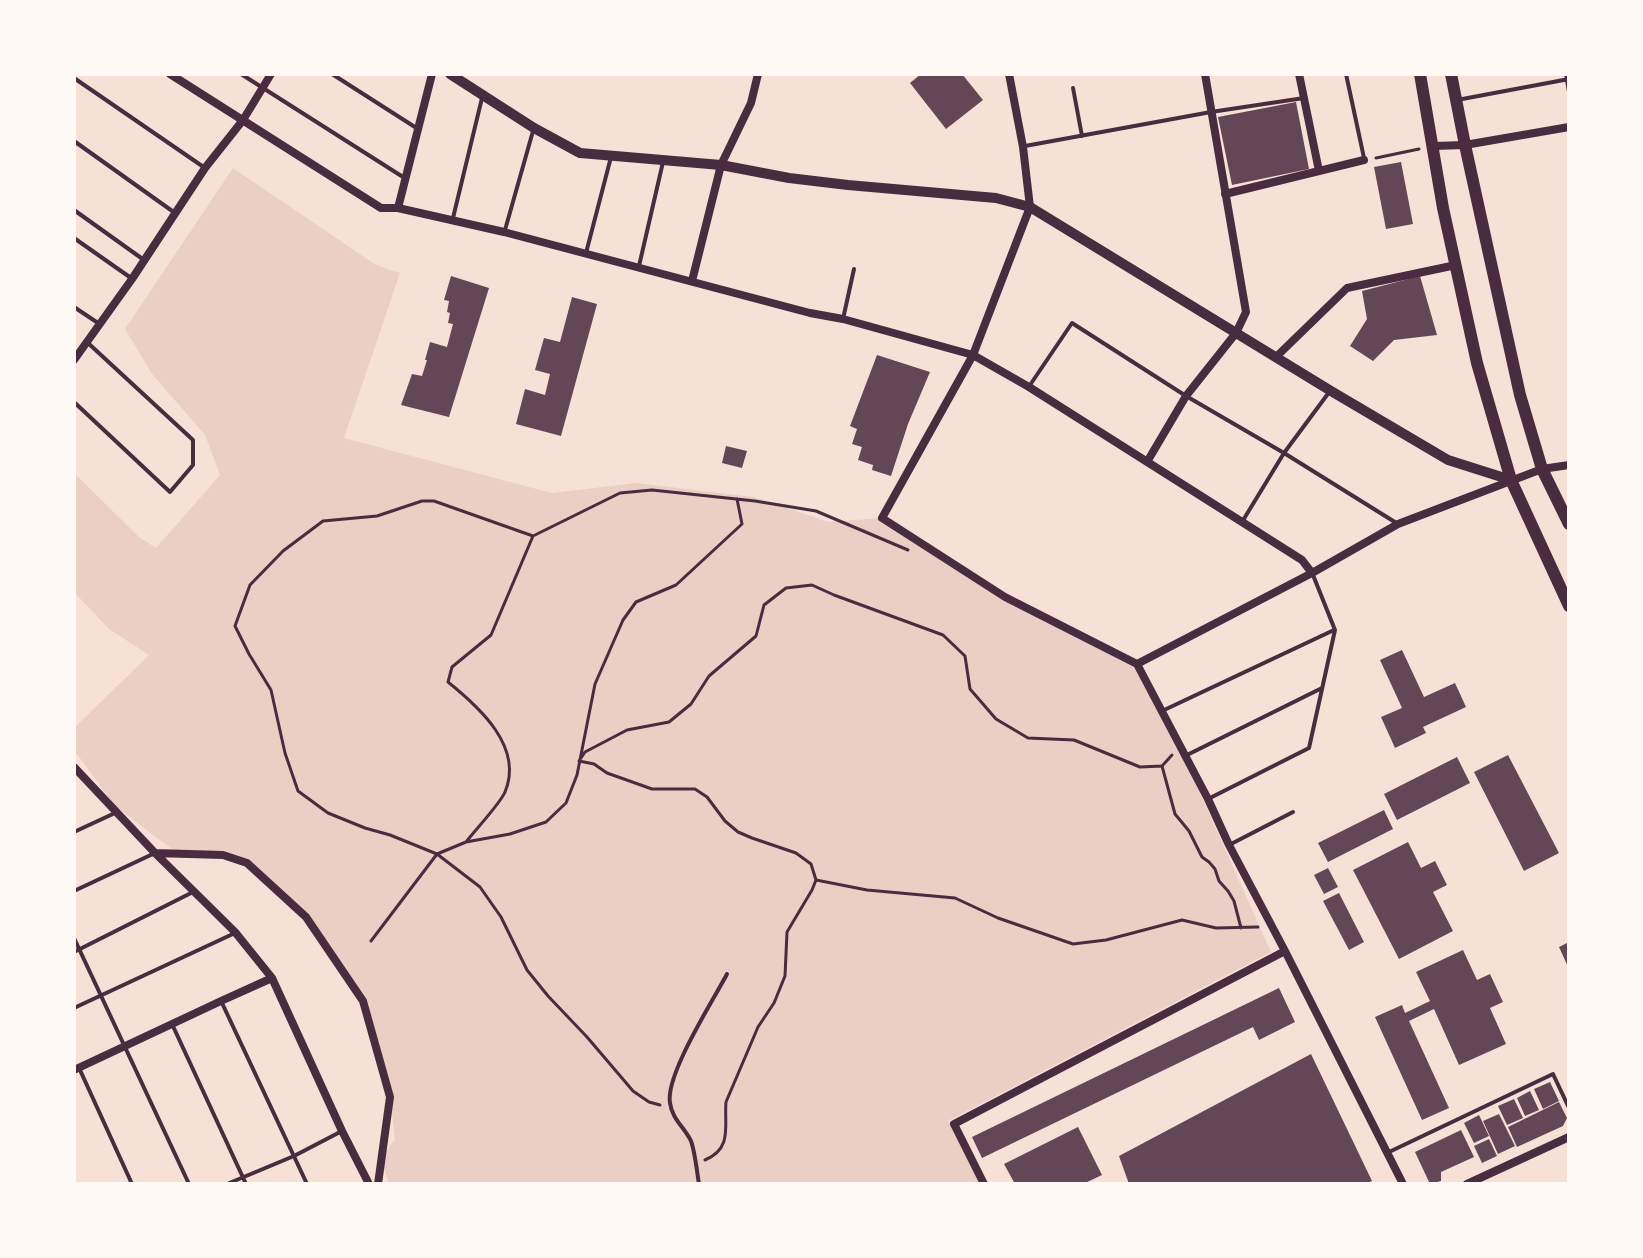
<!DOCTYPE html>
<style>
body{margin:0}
#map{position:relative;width:1643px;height:1258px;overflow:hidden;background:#f7e1d7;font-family:Manrope,sans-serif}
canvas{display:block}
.frame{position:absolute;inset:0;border:76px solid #fffaf5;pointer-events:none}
</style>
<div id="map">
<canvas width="1643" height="1258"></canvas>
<div class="frame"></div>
</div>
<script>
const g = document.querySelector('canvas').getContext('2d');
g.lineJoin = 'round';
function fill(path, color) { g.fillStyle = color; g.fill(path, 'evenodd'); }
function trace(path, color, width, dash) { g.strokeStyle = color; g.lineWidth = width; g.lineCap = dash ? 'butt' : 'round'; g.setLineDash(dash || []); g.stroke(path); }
const green = new Path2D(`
 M233,168L376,265L400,273L344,438L552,493L636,483L754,497L829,522L882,518L1005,597L1137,664L1179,746L1271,952L948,1121L980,1184H389L381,1159L395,1139L390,1097L363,1001L306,917L247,863L173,850L115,806L74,750V728L149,655L109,629L74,592V473L139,537L156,548L220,475L205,435L152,374L125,329Z`);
const building = new Path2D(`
 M921,74H962L983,100L946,129L910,83Z
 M1296,102L1309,169L1232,185L1218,117Z
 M1401,162L1413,224L1386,229L1374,167Z
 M451,276L489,288L449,417L401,405L412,374L422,376L427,360H425L430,342L447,347L453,324L448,323L450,313L447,312L449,301L444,300Z
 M1420,276L1437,335L1394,340L1373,361L1350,346L1367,319L1362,291Z
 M572,297L597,304L561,436L516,424L525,389L545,395L550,374L535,370L544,338L560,342Z
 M877,355L930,372L908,424L891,476L872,470L873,465L858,460L862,447L852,444L857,429L850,426Z
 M726,446L747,451L742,468L722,463Z
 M1402,650L1424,697L1455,683L1466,707L1423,727L1426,733L1395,748L1381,717L1402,708L1380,660Z
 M1508,755L1559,853L1524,871L1474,772Z
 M1457,757L1470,783L1397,820L1384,794Z
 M1384,810L1393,829L1328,862L1318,843Z
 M1408,842L1421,868L1435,861L1447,885L1433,892L1453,931L1399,959L1353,870Z
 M1328,868L1338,887L1324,894L1314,875Z
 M1339,893L1364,942L1349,950L1323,901Z
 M1569,942V969L1559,947Z
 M1463,950L1477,980L1490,974L1503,1002L1490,1008L1506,1044L1459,1065L1434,1009L1409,1021L1449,1108L1422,1120L1375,1017L1402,1005L1405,1013L1430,1001L1416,972Z
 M1279,988L1295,1022L1259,1040L1253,1027L982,1158L972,1137Z
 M1311,1054L1372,1181L1365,1184H1129L1119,1156Z
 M1550,1082L1559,1101L1543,1109L1534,1089Z
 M1530,1091L1539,1110L1525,1116L1517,1098Z
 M1514,1099L1523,1118L1507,1125L1498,1106Z
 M1559,1102L1567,1118L1563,1126L1517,1147L1508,1127Z
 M1499,1114L1515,1146L1498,1154L1483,1121Z
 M1479,1115L1489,1136L1474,1143L1464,1123Z
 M1078,1127L1102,1175L1083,1184H1015L1004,1164Z
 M1461,1130L1474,1157L1441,1172V1181L1430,1184L1415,1152Z
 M1489,1139L1497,1156L1482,1163L1474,1146Z`);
const path = new Path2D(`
 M1376,158L1419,149
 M1162,766L1175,814L1189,831L1202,857L1209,862L1215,869L1219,881L1228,891L1234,901L1241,928
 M466,842C475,830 500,804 505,792C524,747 479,707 448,682L452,667L491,635L533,536
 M816,880L867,890L955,898L998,918L1073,944L1106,940L1182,920L1216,928L1258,927
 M371,941L437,854L466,842L510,834L546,822L566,803L577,775L595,684L623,620L636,602L676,585L742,524L737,499
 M660,1105L649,1102L633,1091L587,1037L548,996L527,970L501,917L480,887L437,854L390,835L365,828L328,813L298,791L285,753L271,690L249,654L235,626L250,585L283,551L323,521L377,516L422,501H434L533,536L620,493L652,490L755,501L816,511L908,550
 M705,1160C733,1148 724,1126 726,1102L758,1027L774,1003L785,976L787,932L812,890L816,880L811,864L796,853L752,838L738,832L725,821L707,797L695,789H652L607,773L594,764L579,761L585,752L627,730L669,722L691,704L709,676L756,636L764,605L786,588L812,585L834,595L943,635L965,656L970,689L996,719L1028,738L1074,740L1140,767L1162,766L1172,755`);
const service = new Path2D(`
 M241,74L403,177
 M332,74L418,129
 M1346,74L1364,158
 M1566,74L1569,92
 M74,78L205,168
 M1073,88L1082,136
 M1457,100L1569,79
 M74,141L175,213
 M1025,146L1211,112L1304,98
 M74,210L144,260
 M453,218L482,98
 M505,230L533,131
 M74,238L131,278
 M586,253L611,157
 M639,266L663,162
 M74,307L98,323
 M843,319L854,269
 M1030,385L1072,323L1186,396L1284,453L1398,524
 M74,402L170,492L193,465V440L88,343
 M1242,522L1284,453L1330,391
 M1162,711L1334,630
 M1185,756L1322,688
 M1210,798L1309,748L1335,630L1313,575
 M74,832L115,813
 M1231,844L1293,812
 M74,891L155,853
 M74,938L189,1184
 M74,952L193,892
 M222,1003L307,1184
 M74,1008L235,933
 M172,1024L246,1184
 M80,1070L132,1184
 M1389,1152L1553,1074L1569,1108
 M74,1183V1184
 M227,1184L294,1156L342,1131
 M699,1184C697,1172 695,1152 691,1141C685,1128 672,1119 670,1103C665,1075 713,1001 727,974`);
const minor = new Path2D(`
 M170,74L381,208H398L504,232L810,313L843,319L973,355L1029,387L1302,560L1312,573
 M1009,74L1023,147L1030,207L973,355L882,518L1005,597L1137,664
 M1299,74L1319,171
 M1434,146L1465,145L1569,127
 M1225,194L1364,160
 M398,208L432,74
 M692,281L721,165L751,103L758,74
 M1276,357L1347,288L1456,265
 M74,360L132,279L205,168L243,120L271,74
 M1147,462L1186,396L1236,333L1246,312L1205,74
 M1137,664L1208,799L1229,845L1285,951L1403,1184
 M1137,664L1312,573L1398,524L1542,469L1569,465
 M74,767L155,853L235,932L272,978L342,1131L369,1184
 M155,853L223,855L247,863L306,917L363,1001L390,1097L378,1184
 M74,1070L221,1001L272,978
 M984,1184L954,1124L1285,951
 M1467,1184L1569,1137`);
const tertiary = new Path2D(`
 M450,74L534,128L580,153L721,165L789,178L848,185L996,198L1030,207L1331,391L1448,460L1511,480`);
const primary = new Path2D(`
 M1420,74L1443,208L1477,363L1511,480L1569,606
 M1451,74L1465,145L1520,395L1542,469L1569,524`);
fill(green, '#ebcfc5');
fill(building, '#644757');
trace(path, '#4a2c40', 3);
trace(service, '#4a2c40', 4);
trace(minor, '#4a2c40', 8);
trace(tertiary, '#4a2c40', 10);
trace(primary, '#4a2c40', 12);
</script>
